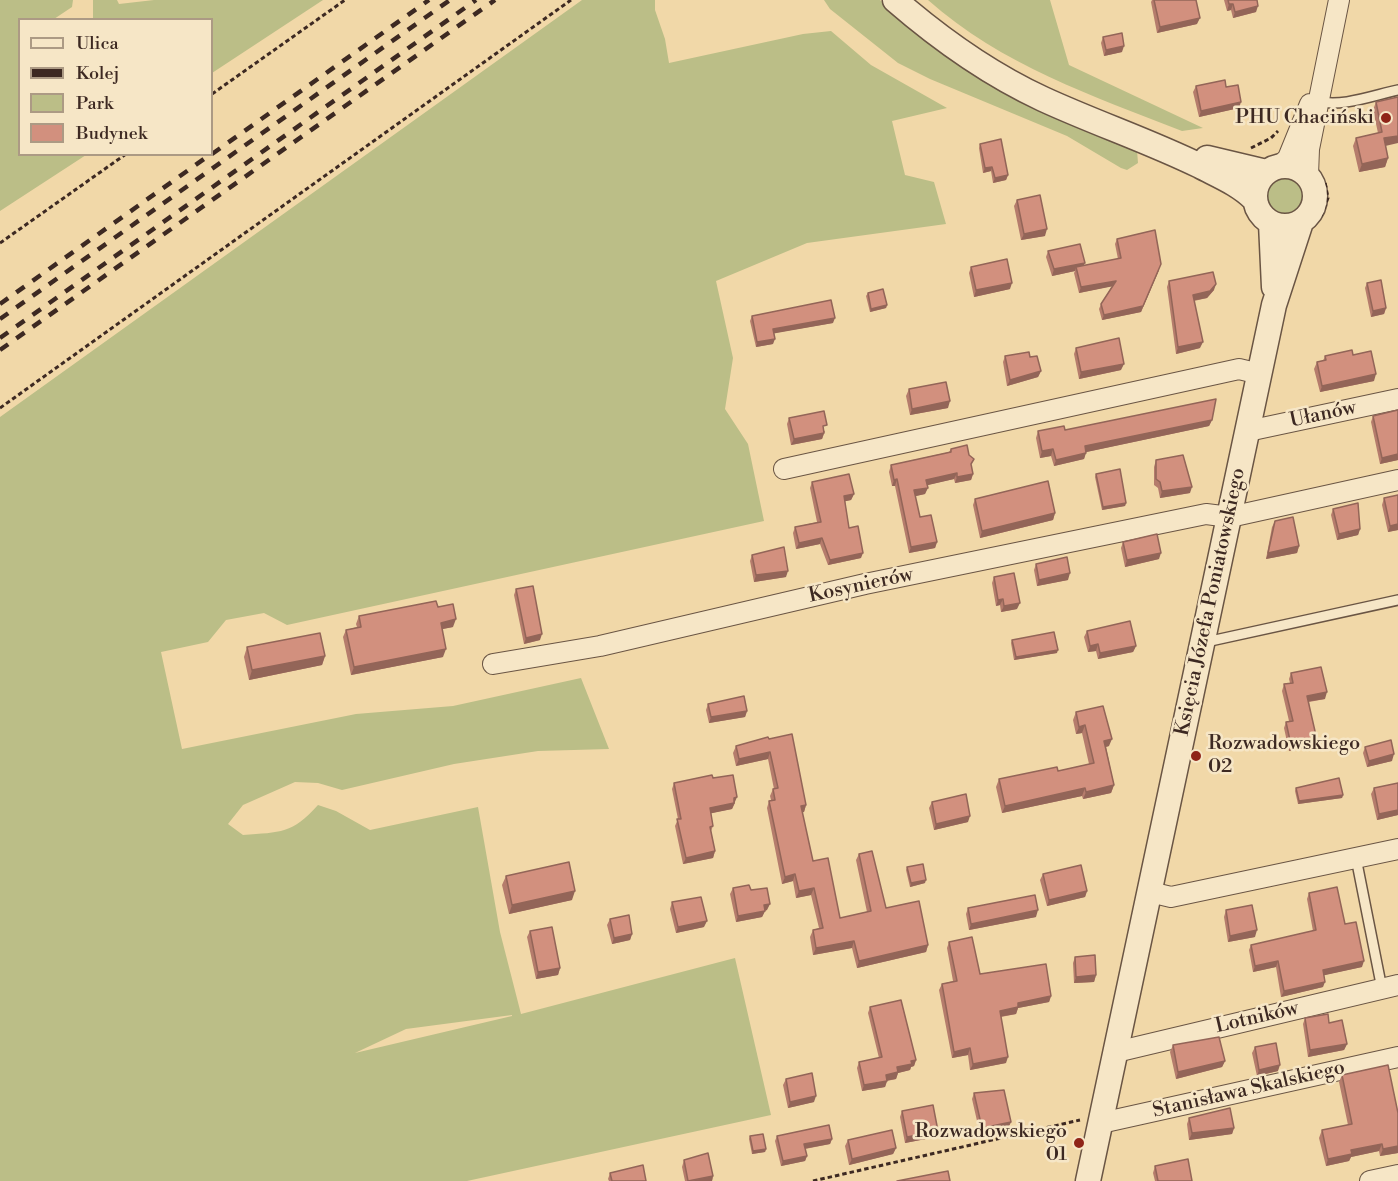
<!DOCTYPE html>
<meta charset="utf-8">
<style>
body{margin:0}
#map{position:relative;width:1398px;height:1181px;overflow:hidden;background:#f1d8a8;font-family:"Libre Bodoni",serif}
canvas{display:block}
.legend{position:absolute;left:18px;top:18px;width:195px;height:138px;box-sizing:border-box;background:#f6e6c6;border:2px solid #ac9a84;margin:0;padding:8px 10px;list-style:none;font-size:18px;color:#3d2922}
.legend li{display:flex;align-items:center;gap:12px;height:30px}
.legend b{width:30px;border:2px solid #ac9a84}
</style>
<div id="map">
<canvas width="1398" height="1181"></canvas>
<ul class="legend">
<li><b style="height:8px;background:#f6e6c6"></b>Ulica</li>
<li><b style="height:8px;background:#3d2922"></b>Kolej</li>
<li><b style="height:16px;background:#bbbe87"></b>Park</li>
<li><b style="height:16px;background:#d2907e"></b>Budynek</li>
</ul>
</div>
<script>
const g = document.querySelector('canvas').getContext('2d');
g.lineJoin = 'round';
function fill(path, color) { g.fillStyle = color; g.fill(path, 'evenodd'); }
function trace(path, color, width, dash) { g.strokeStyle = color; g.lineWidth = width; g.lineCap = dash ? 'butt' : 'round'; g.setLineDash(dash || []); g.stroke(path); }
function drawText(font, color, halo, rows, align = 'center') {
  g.font = font + ' "Libre Bodoni",serif'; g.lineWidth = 5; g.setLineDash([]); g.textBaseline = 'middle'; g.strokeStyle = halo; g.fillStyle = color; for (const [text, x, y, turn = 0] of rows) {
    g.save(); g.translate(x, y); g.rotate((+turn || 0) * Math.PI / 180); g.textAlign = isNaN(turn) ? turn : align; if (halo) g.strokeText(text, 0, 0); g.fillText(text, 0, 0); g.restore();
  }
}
const green = new Path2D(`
 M0,0H73L72,7L54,19L20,20V154L86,155L0,211Z
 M93,0H117L119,4L154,0H323L212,73V20L93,19Z
 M582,0H655V10L665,39L669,63L803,34L831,31L871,65L947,108L892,121L905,175L934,182L946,224L807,243L716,281L733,358L725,409L748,444L764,521L287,625L264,613L226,620L208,642L161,652L182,749L356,714L453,706L581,678L609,749L538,751L454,764L342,790L318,783L295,782L243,805L228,824L243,835C281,832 292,834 318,805L336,811L370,830L478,807L500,932L521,1014L735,958L771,1115L467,1181H0V417ZM512,1015V1016L355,1053L406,1029Z
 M824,0H880L891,10L1137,150L1138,163L1127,170L1121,168L1067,136L930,79L898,63L830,9Z
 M928,0H1050L1069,65L1203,128L1182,131C1093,96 1001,65 928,0Z
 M1266 196a19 19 0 1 1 38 0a19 19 0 1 1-38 0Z`);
const path = new Path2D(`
 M212,94L345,0
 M1251,148L1271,138L1278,131
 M1321,216L1328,198L1325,182
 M0,243L126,154
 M0,408L571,0
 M813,1181L1080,1120`);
const service = new Path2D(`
 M1317,101C1341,108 1374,95 1398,90
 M1206,642L1398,600
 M1356,858L1382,989`);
const minor = new Path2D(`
 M1280,166L1288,158L1310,104
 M1308,175L1309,149L1339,0
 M1248,431L1398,399
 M784,469L1239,369L1260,374
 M493,664L600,646L865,584L1206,514L1230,517L1398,480
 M1150,892L1171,897L1398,849
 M1116,1052L1398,985
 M1101,1123L1398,1057
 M1370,1181L1398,1175`);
const tertiary = new Path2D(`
 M895,0C940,39 989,74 1043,99C1095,123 1149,141 1200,166C1219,176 1239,184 1254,199
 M1207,158L1266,172
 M1255 196a30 30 0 1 1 60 0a30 30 0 1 1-60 0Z
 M1271,223L1274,287
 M1088,1181L1274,305L1301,222`);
const rail = new Path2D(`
 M212,154L429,0
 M0,304L211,154
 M0,319L450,0
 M0,338L476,0
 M0,350L495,0`);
const wall = new Path2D(`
 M1152,0H1196L1197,24L1157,33L1151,2Z
 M1224,0H1257L1256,12L1233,18L1231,10L1227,11Z
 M1103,37L1122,52L1104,56L1101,43Z
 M1196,86L1226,87L1239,108L1199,117L1193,92Z
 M1376,102L1388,158L1385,167L1359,172L1353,146L1356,138L1378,133L1373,110Z
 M980,144L1008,175L1006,180L993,183L991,171L983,173L979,148Z
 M1017,200L1045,236L1021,240L1014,206Z
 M1117,239L1159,270L1141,312L1102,320L1099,309L1101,304L1112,286L1079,293L1074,273L1075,271L1052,276L1046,257L1048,251L1083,266L1118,259L1115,244Z
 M971,267L1010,289L974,297L969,273Z
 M1169,281L1214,290L1207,298L1194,301L1200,348L1176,354L1167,287Z
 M1367,283L1386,308L1384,314L1371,317L1365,288Z
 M868,293L887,305L886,308L870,312L866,296Z
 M752,316L833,323L774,333L773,344L756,347L750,321Z
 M1076,348L1121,370L1079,379L1074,354Z
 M1005,356L1030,357L1041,371L1038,377L1007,386L1003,362Z
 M1325,356L1374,381L1320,392L1314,369L1317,362L1323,361Z
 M909,389L948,408L910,415L906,396Z
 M1373,416L1398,460L1380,464L1371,422Z
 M789,418L825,431L822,439L791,445L787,424Z
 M1212,420L1209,426L1086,452L1084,459L1054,466L1051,456L1040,458L1036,438L1038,431Z
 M951,449L971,466L973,474L971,480L955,483L954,479L927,485L925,494L915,496L920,517L937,542L935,548L909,553L895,486H892L889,472L891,465L949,452Z
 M1156,460L1190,493L1160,498L1158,488L1154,485V467Z
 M1096,474L1126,503L1125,506L1102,510L1095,477Z
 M812,482L854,494L851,500L845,501L849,528L861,558L828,565L820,544L796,549L793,533L795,527L817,522L810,488Z
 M1398,495V530L1388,532L1382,505L1384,498Z
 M975,499L1055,513L1053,520L980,538L973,505Z
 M1333,509L1360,529L1358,535L1337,540L1331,515Z
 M1275,521L1299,546L1297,553L1266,559L1272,527Z
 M1123,542L1159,559L1125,567L1121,548Z
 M752,555L786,577L754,582L750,561Z
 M1036,564L1068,580L1037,586L1034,570Z
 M994,577L1017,609L1001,612L1000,605L996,606L992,583Z
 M516,589L540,640L524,644L514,595Z
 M438,607L453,627L442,629L443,657L351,675L343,637L346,630L357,627L356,624L359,616Z
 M1087,631L1136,646L1133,652L1098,659L1096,651L1088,652L1084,637Z
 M1012,640L1057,653L1014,660L1011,643Z
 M247,647L325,656L322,665L249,680L244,657Z
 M1291,673L1325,699L1309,702L1314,746L1289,751L1284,728L1286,722L1289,721L1282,691L1284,684L1290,683L1289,679Z
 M708,704L747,711L745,717L709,723L706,710Z
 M1076,712L1109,746L1106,747L1114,785L1111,793L1083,799L1082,796L1002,813L996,787L999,779L1058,771L1089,764L1082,733L1076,734L1073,720Z
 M768,737L806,805L804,812H802L813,861L840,918L867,912L856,860L859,854L886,908L928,945L926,952L857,968L852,948L813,955L810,937L813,930L819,928L811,895L796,898L793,881L782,884L767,808L769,801L771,800L770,796L773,789H774L768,759L736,766L733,753L736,746Z
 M1365,747L1392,761L1367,767L1363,753Z
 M713,778L735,803L732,809L711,813L713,826L711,831L715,851L713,858L683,864L675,826L678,819L672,789L674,783Z
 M1398,783V815L1377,820L1371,794L1374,788Z
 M1296,788L1343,795L1342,798L1298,804L1295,791Z
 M932,802L968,822L934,830L929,808Z
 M907,867L925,883L910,887L906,870Z
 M1043,874L1087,891L1085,897L1047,906L1040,880Z
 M506,876L572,900L509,914L502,885Z
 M733,888L751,890L767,910L765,911L762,917L736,922L730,894Z
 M1309,893L1345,924L1362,967L1324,975L1323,987L1281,997L1276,967L1253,972L1249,950L1251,945L1313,931L1307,899Z
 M672,902L704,927L676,933L670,909Z
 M968,908L1036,917L969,930L966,914Z
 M1226,910L1255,937L1228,942L1224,917Z
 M610,919L632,934L630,940L612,944L607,925Z
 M530,931L560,968L558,975L536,979L527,937Z
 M949,942L980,974L1051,996L1049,1002L1018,1008L1016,1014L1001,1017L1006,1063L970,1070L968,1055L952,1058L939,990L942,984L953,981L947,948Z
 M1075,957L1096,975L1094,982L1074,983L1073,963Z
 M870,1007L916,1060L914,1066L911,1067L910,1070L898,1073L896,1079L887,1081L885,1087L862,1091L857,1068L859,1062L879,1058L868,1013Z
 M1305,1018L1329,1023L1347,1044L1344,1050L1308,1057L1303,1024Z
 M1173,1045L1225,1061L1222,1067L1176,1079L1170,1052Z
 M1255,1047L1278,1071L1257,1076L1252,1053Z
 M1342,1075L1398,1113V1153L1380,1156L1379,1151L1351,1157L1349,1161L1326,1166L1319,1138L1322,1130L1348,1125L1339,1082Z
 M786,1079L814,1102L788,1108L783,1085Z
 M974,1093L1011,1122L1008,1128L980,1134L972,1099Z
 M902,1111L936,1137L905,1143L900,1117Z
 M1189,1118L1234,1128L1232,1134L1189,1140L1187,1124Z
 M750,1136L766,1149L765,1152L752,1154L749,1139Z
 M777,1136L832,1139L830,1144L805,1149L807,1156L805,1161L781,1166L775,1141Z
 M848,1140L896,1148L893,1154L849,1165L845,1146Z
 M684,1160L713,1176L712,1181H685L682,1167Z
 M1155,1166L1192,1181H1155L1153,1173Z
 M610,1173L646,1181H609L608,1179Z`);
const shadedWall = new Path2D(`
 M1229,4H1233L1231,10L1227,11Z
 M1258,6L1256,12L1233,18L1235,12Z
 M1200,18L1197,24L1157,33L1160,27Z
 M1124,46L1122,52L1104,56L1106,50Z
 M1241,102L1239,108L1199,117L1201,111Z
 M1398,136V143L1381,147L1384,138Z
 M1388,158L1385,167L1359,172L1362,164Z
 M992,167L991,171L983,173L985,168Z
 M1008,175L1006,180L993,183L995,178Z
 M1047,229L1045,236L1021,240L1024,234Z
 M1085,263L1082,269L1076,267L1075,271L1052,276L1054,269Z
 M1159,270L1141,312L1102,320L1104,315Z
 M1116,281L1114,286L1079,293L1081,287Z
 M1012,283L1010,289L974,297L976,290Z
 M1216,284L1214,290L1207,298L1191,301L1193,295Z
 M887,305L886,308L870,312L871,309Z
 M1386,308L1384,314L1371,317L1373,311Z
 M835,318L833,323L771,334L773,329Z
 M775,339L773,344L756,347L757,342Z
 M1203,342L1200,348L1176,354L1178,347Z
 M1124,364L1121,370L1079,379L1081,372Z
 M1041,371L1038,377L1007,386L1010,380Z
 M1376,374L1374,381L1320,392L1322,386Z
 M950,401L948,408L910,415L912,409Z
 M1212,420L1209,426L1082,453L1085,446Z
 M824,433L822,439L791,445L794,439Z
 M1053,449L1051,456L1040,458L1042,451Z
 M1086,453L1084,459L1054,466L1056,460Z
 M1398,454V460L1380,464L1382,458Z
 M957,473L954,479L924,486L926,480Z
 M973,474L971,480L955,483L957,477Z
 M897,479L895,486H892L894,480Z
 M1192,487L1190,493L1160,498L1162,491Z
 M928,488L925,494L912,497L914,490Z
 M854,494L851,500L842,502L844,496Z
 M1126,503L1125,506L1102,510L1103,507Z
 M1055,513L1053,520L980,538L982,531Z
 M1398,524V530L1388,532L1390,526Z
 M1360,529L1358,535L1337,540L1339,534Z
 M822,538L820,544L796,549L799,543Z
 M937,542L935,548L909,553L911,547Z
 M1299,546L1297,553L1266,559L1268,553Z
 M863,553L861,558L828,565L830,560Z
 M1161,553L1159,559L1125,567L1127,560Z
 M788,571L786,577L754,582L756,575Z
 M1070,573L1068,580L1037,586L1039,580Z
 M1003,599L1000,605L996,606L998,600Z
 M1020,603L1017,609L1001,612L1004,606Z
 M456,619L453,627L438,630L441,623Z
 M542,634L540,640L524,644L526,638Z
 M1098,644L1096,651L1088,652L1090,646Z
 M1136,646L1133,652L1098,659L1100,653Z
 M446,649L443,657L351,675L354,667Z
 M1058,650L1057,653L1014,660L1016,657Z
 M325,656L322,665L249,680L252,670Z
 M1327,692L1325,699L1305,702L1307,696Z
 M747,711L745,717L709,723L711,717Z
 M1085,725L1082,733L1076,734L1079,727Z
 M1112,739L1109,746L1101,748L1104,741Z
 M1317,740L1314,746L1289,751L1291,745Z
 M770,752L768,759L736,766L739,759Z
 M1394,754L1392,761L1367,767L1369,761Z
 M1114,785L1111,793L1083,799L1086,792Z
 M1085,788L1082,796L1002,813L1005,806Z
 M1343,795L1342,798L1298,804L1299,801Z
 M737,797L732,809L708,814L710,808Z
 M806,805L804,812L798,813L801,806Z
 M1398,810V815L1377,820L1379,814Z
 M970,816L968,822L934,830L936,824Z
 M715,851L713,858L683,864L686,858Z
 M795,874L793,881L782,884L785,877Z
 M926,880L925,883L910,887L911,883Z
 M814,888L811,895L796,898L799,891Z
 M575,891L572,900L509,914L512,905Z
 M1087,891L1085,897L1047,906L1049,900Z
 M770,904L767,910L761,911L764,905Z
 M1038,910L1036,917L969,930L971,924Z
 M765,911L762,917L736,922L738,916Z
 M707,921L704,927L676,933L678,927Z
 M1257,930L1255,937L1228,942L1230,936Z
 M632,934L630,940L612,944L614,938Z
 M854,941L852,948L813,955L816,948Z
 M928,945L926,952L857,968L859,961Z
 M1278,961L1276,967L1253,972L1255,966Z
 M1364,961L1362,967L1321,976L1323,970Z
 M560,968L558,975L536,979L538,972Z
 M1096,975L1094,982L1074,983L1076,977Z
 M1325,982L1323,987L1281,997L1284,991Z
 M1051,996L1049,1002L1018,1008L1016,1014L998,1017L1000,1011L1018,1003Z
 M1347,1044L1344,1050L1308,1057L1310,1050Z
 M970,1048L968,1055L952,1058L954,1052Z
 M1008,1057L1006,1063L970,1070L973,1064Z
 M916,1060L914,1066L911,1067L910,1070L898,1073L896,1079L884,1081H887L885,1087L862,1091L864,1085L886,1075L897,1067L911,1061Z
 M1225,1061L1222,1067L1176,1079L1178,1072Z
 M1280,1065L1278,1071L1257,1076L1259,1070Z
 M816,1096L814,1102L788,1108L790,1102Z
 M1011,1122L1008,1128L980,1134L982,1128Z
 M1234,1128L1232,1134L1189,1140L1192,1133Z
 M938,1131L936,1137L905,1143L907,1137Z
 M832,1139L830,1144L803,1149L804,1144Z
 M1382,1144L1379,1151L1351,1157L1349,1161L1326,1166L1328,1159L1351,1150Z
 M1398,1146V1153L1380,1156L1383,1149Z
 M896,1148L893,1154L849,1165L852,1159Z
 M766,1149L765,1152L752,1154L753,1151Z
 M807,1156L805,1161L781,1166L783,1161Z
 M713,1176L712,1181H691Z`);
const building = new Path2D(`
 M1154,0H1196L1200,18L1160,27Z
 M1228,0H1257L1258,6L1235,12L1233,4H1229Z
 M1122,33L1124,46L1106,50L1103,37Z
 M1225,80L1226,87L1238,85L1241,102L1201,111L1196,86Z
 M1398,97V136L1384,138L1388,158L1362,164L1356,138L1382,132L1376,102Z
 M1001,139L1008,175L995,178L992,167L985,168L980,144Z
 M1040,195L1047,229L1024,234L1017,200Z
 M1155,230L1161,264L1143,306L1104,315L1101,304L1116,281L1081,287L1076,267L1121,258L1117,239Z
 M1080,244L1085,263L1054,269L1048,251Z
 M1007,259L1012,283L976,290L971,267Z
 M1213,272L1216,284L1210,291L1193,295L1203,342L1178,347L1169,281Z
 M1381,280L1386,308L1373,311L1367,283Z
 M883,289L887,305L871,309L868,293Z
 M831,300L835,318L773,329L775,339L757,342L752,316Z
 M1119,338L1124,364L1081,372L1076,348Z
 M1352,350L1353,355L1371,351L1376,374L1322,386L1317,362L1326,360L1325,356Z
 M1029,352L1030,357L1037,356L1041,371L1010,380L1005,356Z
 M946,382L950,401L912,409L909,389Z
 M1216,399L1212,420L1085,446L1086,453L1056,460L1053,449L1042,451L1038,431L1064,426L1065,430Z
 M1398,410V454L1382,458L1373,416Z
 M824,411L827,425L823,426L824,433L794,439L789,418Z
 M967,445L969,455L974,459L971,464L973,474L957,477V473L926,480L928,488L914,490L920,517L931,515L937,542L911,547L897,479L894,480L891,465L951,452V449Z
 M1183,455L1192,487L1162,491L1160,482L1156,479V460Z
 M1120,469L1126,503L1103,507L1096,474Z
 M849,474L854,494L844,496L849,528L858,526L863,553L830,560L822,538L799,543L795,527L821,522L812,482Z
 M1048,481L1055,513L982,531L975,499Z
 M1398,495V524L1390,526L1384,498Z
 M1358,503L1360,529L1339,534L1333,509Z
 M1293,517L1299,546L1268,553L1275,521Z
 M1157,534L1161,553L1127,560L1123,542Z
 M784,547L788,571L756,575L752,555Z
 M1067,557L1070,573L1039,580L1036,564Z
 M1014,573L1020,603L1004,606L1003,599L998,600L994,577Z
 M533,586L542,634L526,638L516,589Z
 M436,601L438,607L453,604L456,619L441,623L446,649L354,667L346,630L361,627L359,616Z
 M1130,621L1136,646L1100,653L1098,644L1090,646L1087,631Z
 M1054,632L1058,650L1016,657L1012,640Z
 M320,633L325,656L252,670L247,647Z
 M1321,667L1327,692L1307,696L1317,740L1291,745L1286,722L1293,721L1284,684L1293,683L1291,673Z
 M744,696L747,711L711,717L708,704Z
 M1103,706L1112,739L1104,741L1114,785L1086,792L1085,788L1005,806L999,779L1057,767L1058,771L1094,763L1085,725L1079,727L1076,712Z
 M792,734L806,805L801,806L813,861L828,858L840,918L871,911L859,854L872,851L886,908L919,901L928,945L859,961L854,941L816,948L813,930L823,928L814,888L799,891L795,874L785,877L769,801L775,800L773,789L778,788L770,752L739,759L736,746L768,737L769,739Z
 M1391,740L1394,754L1369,761L1365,747Z
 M712,775L713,778L733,775L737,797L734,798V803L710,808L713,826L710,827L715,851L686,858L677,819H681L674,783Z
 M1339,778L1343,795L1299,801L1296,788Z
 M1398,783V810L1379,814L1374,788Z
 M966,794L970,816L936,824L932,802Z
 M569,862L575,891L512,905L506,876Z
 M923,864L926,880L911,883L907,867Z
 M1081,865L1087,891L1049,900L1043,874Z
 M749,885L751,890L767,888L770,904L764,905L765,911L738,916L733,888Z
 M1337,887L1345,924L1356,922L1364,961L1323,970L1325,982L1284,991L1278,961L1255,966L1251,945L1316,930L1309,893Z
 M1035,895L1038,910L971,924L968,908Z
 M701,897L707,921L678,927L672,902Z
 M1252,905L1257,930L1230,936L1226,910Z
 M629,915L632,934L614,938L610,919Z
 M552,927L560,968L538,972L530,931Z
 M972,937L980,974L1046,964L1051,996L1018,1003V1007L1000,1011L1008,1057L973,1064L970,1048L954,1052L942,984L957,981L949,942Z
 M1095,955L1096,975L1076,977L1075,957Z
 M901,1000L916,1060L911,1061L912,1064L897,1067L898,1072L886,1075L887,1081L864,1085L859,1062L882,1057L870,1007Z
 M1328,1014L1329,1023L1342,1020L1347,1044L1310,1050L1305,1018Z
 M1219,1037L1225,1061L1178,1072L1173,1045Z
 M1276,1043L1280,1065L1259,1070L1255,1047Z
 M1388,1065L1398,1113V1146L1383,1149L1382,1144L1351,1150L1352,1154L1328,1159L1322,1130L1352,1124L1342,1075Z
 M812,1073L816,1096L790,1102L786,1079Z
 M1004,1090L1011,1122L982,1128L974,1093Z
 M933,1105L938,1131L907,1137L902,1111Z
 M1230,1108L1234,1128L1192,1133L1189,1118Z
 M829,1125L832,1139L804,1144L807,1156L783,1161L777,1136Z
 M892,1130L896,1148L852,1159L848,1140Z
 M763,1134L766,1149L753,1151L750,1136Z
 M708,1153L713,1176L688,1181L684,1160Z
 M1188,1159L1192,1181H1158L1155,1166Z
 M643,1165L646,1181H612L610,1173Z
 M948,1171L950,1181H897Z`);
const markers = [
 [1386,118,6,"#8f2418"],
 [1196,756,6,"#8f2418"],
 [1079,1143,6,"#8f2418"]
];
const poiNames = [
 ["PHU Chaciński",1374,118],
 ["Rozwadowskiego",1208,744,"left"],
 ["02",1208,767,"left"],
 ["Rozwadowskiego",1067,1132],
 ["01",1067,1155]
];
const streetNames = [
 ["Ułanów",1323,415,-12],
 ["Kosynierów",861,586,-12],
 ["Księcia Józefa Poniatowskiego",1211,602,-78],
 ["Lotników",1257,1018,-13],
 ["Stanisława Skalskiego",1249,1090,-13]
];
fill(green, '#bbbe87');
trace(service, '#6a5544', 12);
trace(minor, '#6a5544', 22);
trace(tertiary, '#6a5544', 27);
trace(path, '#3d2922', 3, [4.5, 3]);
trace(service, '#f6e6c6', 9);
trace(minor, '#f6e6c6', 20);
trace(tertiary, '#f6e6c6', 24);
trace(rail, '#3d2922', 4.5, [10, 10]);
fill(wall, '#b57c6c');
fill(shadedWall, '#936558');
fill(building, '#d2907e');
trace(building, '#936558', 1.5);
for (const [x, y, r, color] of markers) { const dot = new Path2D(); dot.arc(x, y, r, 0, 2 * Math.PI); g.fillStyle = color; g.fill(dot); trace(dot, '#f6e6c6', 2); }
drawText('20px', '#3d2922', '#f6e6c6', poiNames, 'right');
drawText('20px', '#3d2922', '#f6e6c6', streetNames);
</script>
